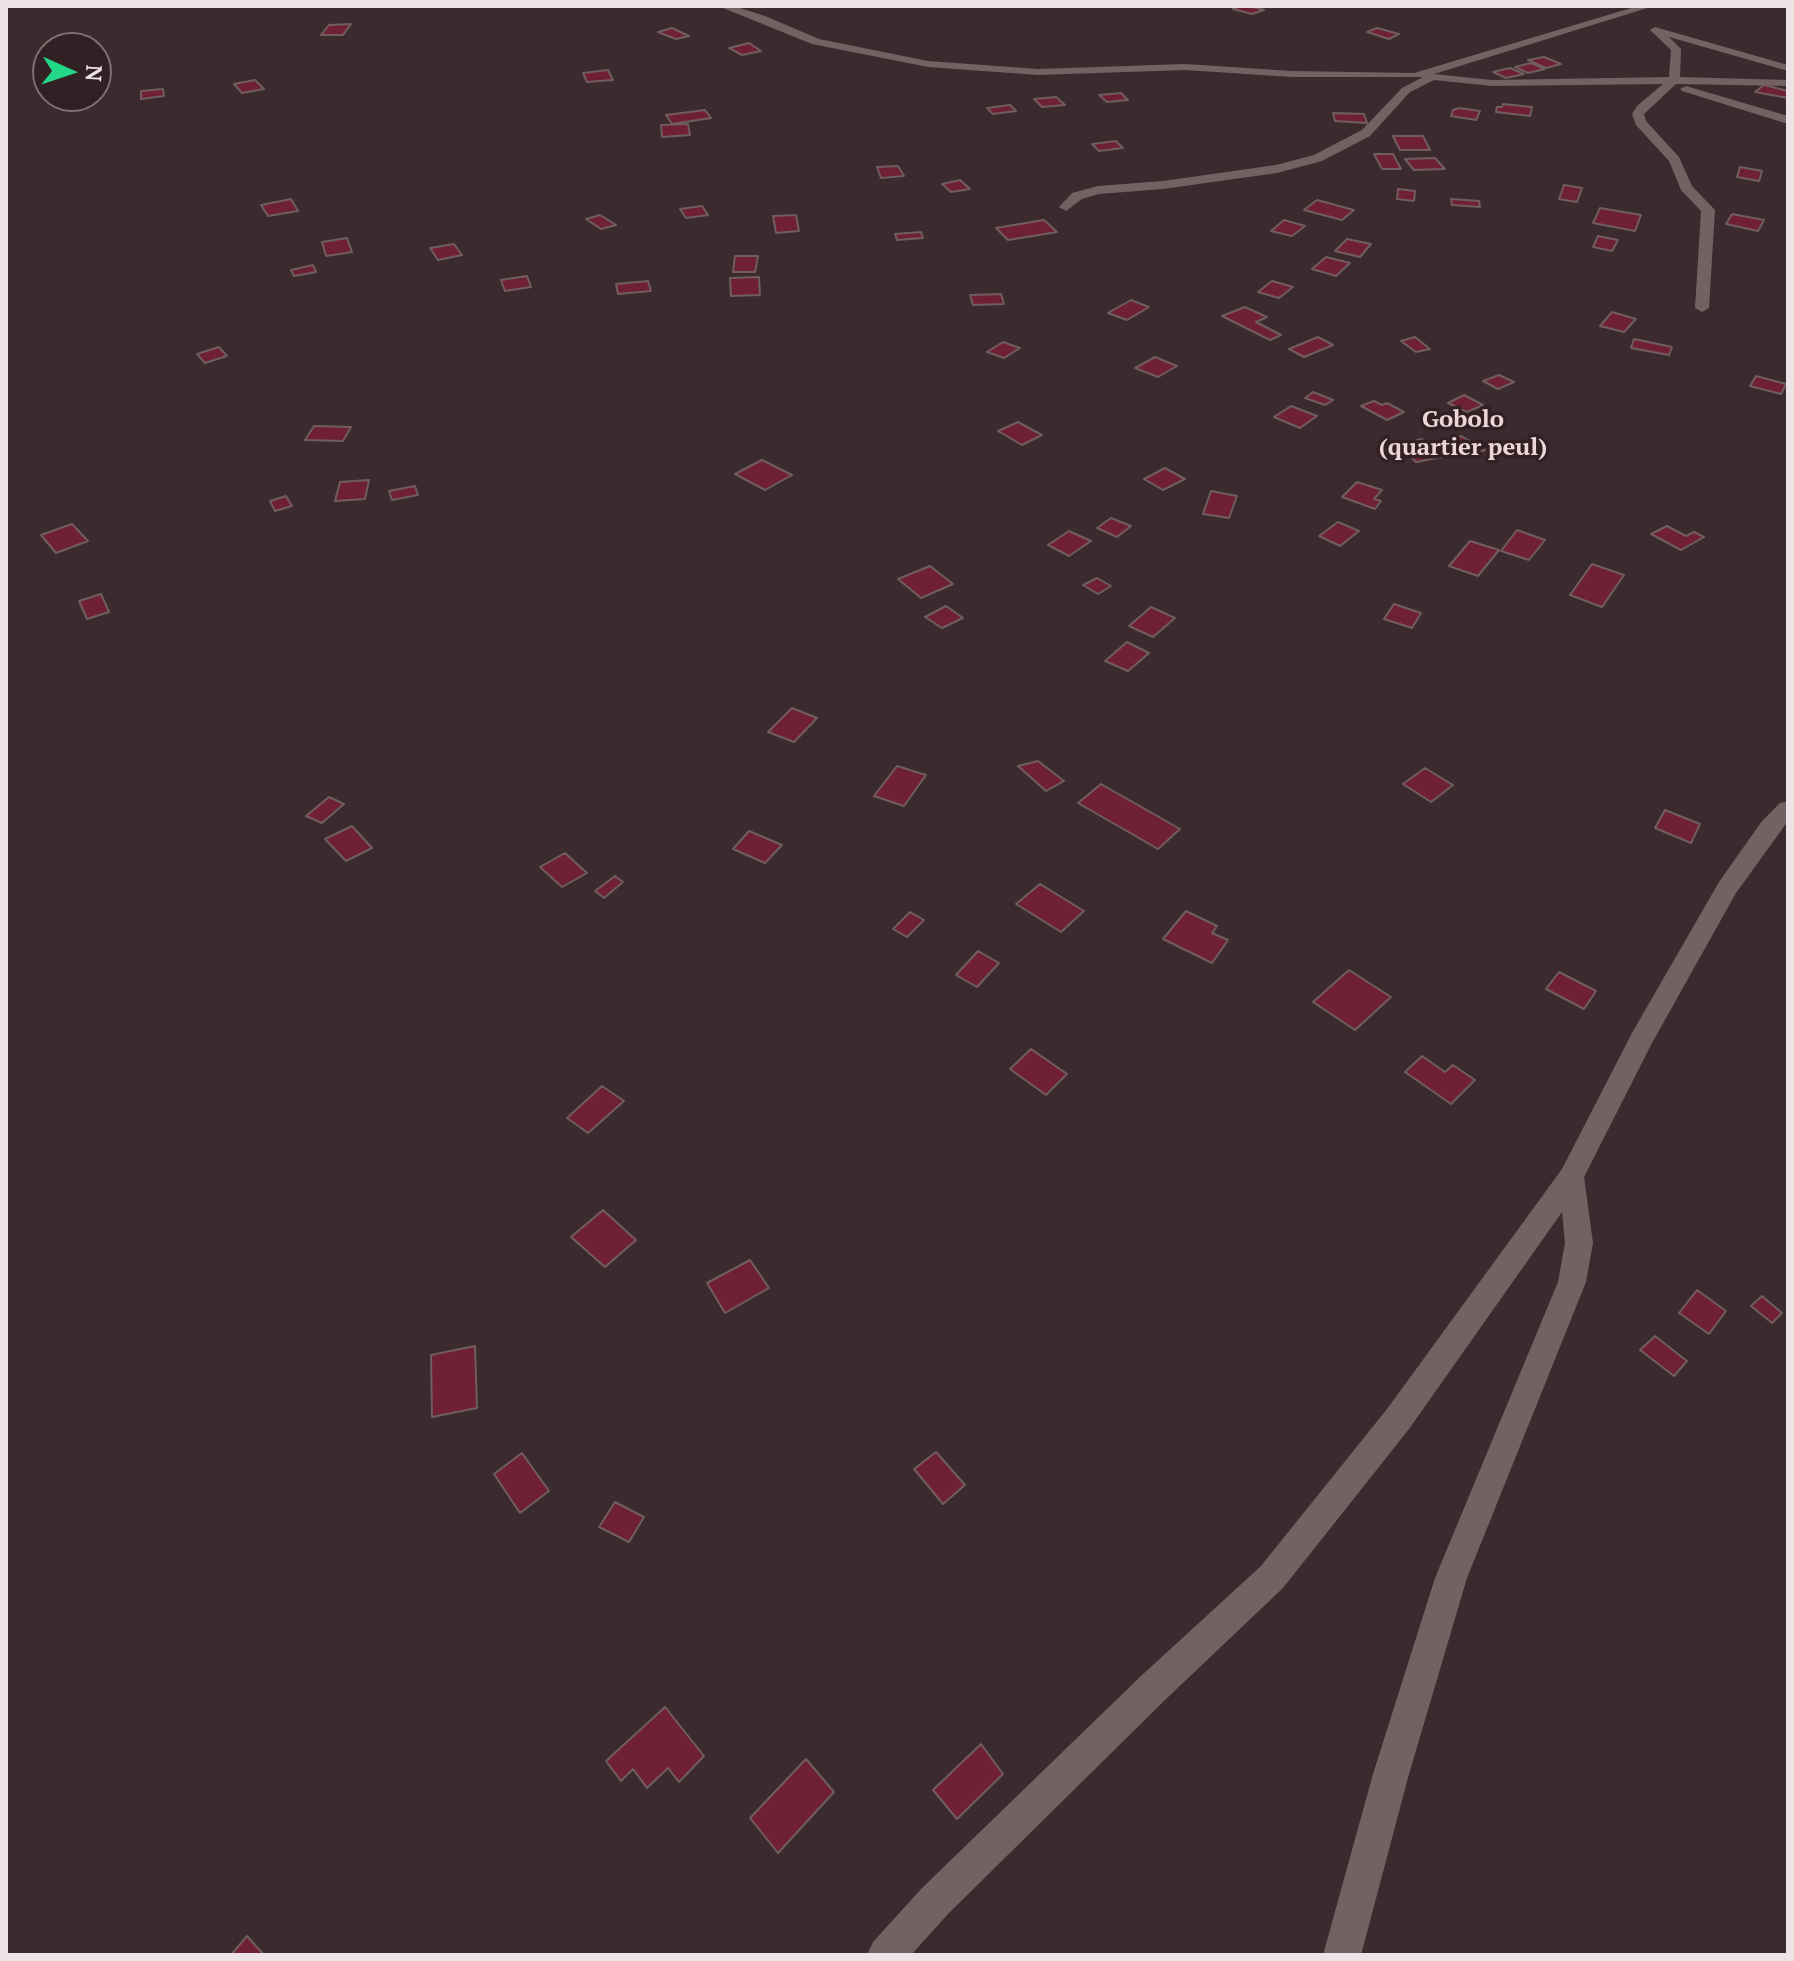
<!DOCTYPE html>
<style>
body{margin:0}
#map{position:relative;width:1794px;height:1961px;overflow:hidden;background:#3c2b2e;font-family:"PT Serif",serif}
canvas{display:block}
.frame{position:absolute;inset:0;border:8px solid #efe4e5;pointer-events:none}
.north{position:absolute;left:32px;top:32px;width:80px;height:80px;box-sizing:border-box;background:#322124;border:2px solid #7e6f71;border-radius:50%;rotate:93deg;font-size:22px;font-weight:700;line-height:32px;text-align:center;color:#efe4e5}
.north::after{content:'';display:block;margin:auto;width:28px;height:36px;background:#22d887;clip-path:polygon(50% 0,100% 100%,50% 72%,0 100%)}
</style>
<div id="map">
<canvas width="1794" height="1961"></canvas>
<div class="frame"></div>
<div class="north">N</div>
</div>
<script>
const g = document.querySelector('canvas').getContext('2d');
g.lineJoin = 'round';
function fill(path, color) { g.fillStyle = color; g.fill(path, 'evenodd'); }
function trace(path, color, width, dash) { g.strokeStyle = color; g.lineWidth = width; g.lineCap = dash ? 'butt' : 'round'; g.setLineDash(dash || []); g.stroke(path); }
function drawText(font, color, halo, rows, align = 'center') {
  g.font = font + ' "PT Serif",serif'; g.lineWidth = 7; g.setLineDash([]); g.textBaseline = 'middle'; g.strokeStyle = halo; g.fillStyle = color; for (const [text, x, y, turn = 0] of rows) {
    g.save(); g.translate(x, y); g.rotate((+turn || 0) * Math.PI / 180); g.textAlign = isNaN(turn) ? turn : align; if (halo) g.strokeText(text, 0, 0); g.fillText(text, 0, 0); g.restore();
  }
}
const building = new Path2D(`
 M1241,6H1250L1264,10L1252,14L1233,9Z
 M351,24L343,35H321L329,25Z
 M672,28L689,36L676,39L658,32Z
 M1377,28L1399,34L1389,39L1367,32Z
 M749,43L761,51L742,55L729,48Z
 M1544,57L1561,64L1546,68L1528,60Z
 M1531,63L1545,69L1528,73L1515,67Z
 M1510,68L1524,74L1506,78L1493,72Z
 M608,70L613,80L587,82L583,73Z
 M255,80L264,89L242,93L234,84Z
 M1764,85L1788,91V98L1755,92Z
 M163,89L164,96L141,99V91Z
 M1121,93L1128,100L1107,102L1099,95Z
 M1056,97L1065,105L1042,107L1034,99Z
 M1503,104L1532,107L1530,116L1496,112L1497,107H1502Z
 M1010,105L1016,111L993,114L987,108Z
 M1459,108L1480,111L1476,120L1451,116L1453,110Z
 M705,110L711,118L672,124L666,115Z
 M1333,113L1364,114L1367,123L1335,121Z
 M688,124L690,135L662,137L661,125Z
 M1393,136H1423L1430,150H1400Z
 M1116,141L1123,148L1099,151L1092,144Z
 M1374,154H1393L1401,169H1382Z
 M1435,158L1445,169L1414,170L1405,159Z
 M898,166L904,176L881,178L877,167Z
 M1740,167L1762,171L1759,181L1737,177Z
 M960,180L970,189L951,192L942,184Z
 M1564,185L1582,188L1577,202L1559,199Z
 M1398,189L1415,191L1414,201L1397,199Z
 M291,199L298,211L268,216L261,205Z
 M1451,199L1479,201L1480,207L1452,205Z
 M1317,200L1354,210L1342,220L1304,210Z
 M702,206L708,215L686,218L680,209Z
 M1600,208L1641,215L1635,231L1593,223Z
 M1732,214L1764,220L1758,231L1726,224Z
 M600,215L616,225L601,229L586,219Z
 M796,215L799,231L776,233L773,216Z
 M1044,220L1057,232L1008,240L996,228Z
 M1284,220L1305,226L1292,236L1271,231Z
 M921,232L923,238L897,240L895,234Z
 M1598,236L1618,240L1612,251L1593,247Z
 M347,238L352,252L326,256L322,242Z
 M1347,239L1371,244L1360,257L1335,251Z
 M454,244L462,255L438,260L430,248Z
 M735,256H758L755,272H733Z
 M1326,257L1350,263L1336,276L1312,269Z
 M313,265L316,272L294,276L291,270Z
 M527,276L531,287L505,291L501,280Z
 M759,277L760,295L731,296L730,278Z
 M648,281L651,291L618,294L616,284Z
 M1272,281L1293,287L1279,298L1258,292Z
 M1001,294L1004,304L973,305L970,295Z
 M1131,300L1149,307L1127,320L1108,313Z
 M1245,307L1267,317L1256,322L1281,335L1270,340L1222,316Z
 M1612,312L1636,319L1624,332L1600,326Z
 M1318,337L1333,345L1304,357L1289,349Z
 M1415,337L1430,349L1416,352L1401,341Z
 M1634,339L1672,347L1669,355L1631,348Z
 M1003,342L1020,348L1004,358L987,352Z
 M219,347L227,356L205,363L197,354Z
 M1155,357L1177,366L1158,377L1135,368Z
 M1499,375L1514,382L1498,389L1483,381Z
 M1756,376L1786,384L1781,394L1750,386Z
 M1313,392L1333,400L1325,405L1305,398Z
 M1464,395L1483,405L1467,412L1448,403Z
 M1374,401L1382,405L1387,403L1404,412L1387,420L1361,406Z
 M1291,406L1317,416L1300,428L1274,417Z
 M1018,422L1042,435L1022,445L998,431Z
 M314,426L351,427L343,441L305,440Z
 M1461,436L1485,450L1469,456L1446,441Z
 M1422,439L1442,457L1416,462L1397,444Z
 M762,460L792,475L765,490L735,474Z
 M1165,468L1185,479L1163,490L1144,479Z
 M369,480L365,499L335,501L340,482Z
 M1357,482L1382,490L1374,499L1381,501L1375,509L1342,497Z
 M415,486L418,495L392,500L389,491Z
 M1211,491L1237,496L1229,518L1203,514Z
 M286,496L292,506L275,511L270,501Z
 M1111,518L1131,526L1117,537L1097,528Z
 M1338,522L1359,531L1340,546L1319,536Z
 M72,524L88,541L56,553L41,535Z
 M1667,526L1686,536L1694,532L1704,537L1681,550L1651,534Z
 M1517,530L1545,540L1529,560L1501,551Z
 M1069,531L1091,541L1069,556L1048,545Z
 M1470,541L1499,550L1478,576L1449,566Z
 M1592,564L1624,575L1602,607L1570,595Z
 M930,566L953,584L921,598L898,579Z
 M1097,578L1111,586L1098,594L1083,585Z
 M101,594L109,612L87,619L79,601Z
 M1394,604L1421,613L1412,628L1384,619Z
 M946,606L963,618L942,628L925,617Z
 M1151,607L1175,618L1153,637L1129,626Z
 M1127,642L1149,653L1128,671L1105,661Z
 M792,708L817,718L794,742L768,732Z
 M1038,761L1064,781L1046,791L1018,766Z
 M897,766L926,775L904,806L874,796Z
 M1425,768L1453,785L1431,802L1403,784Z
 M1101,784L1180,829L1158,849L1078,803Z
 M329,797L344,804L322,823L306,816Z
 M1665,810L1700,824L1691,843L1655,828Z
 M352,826L372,848L346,861L325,839Z
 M749,831L782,845L765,863L733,849Z
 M565,853L587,873L562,887L540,867Z
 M615,876L623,882L604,898L595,891Z
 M1040,884L1084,911L1061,932L1016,904Z
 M1186,911L1217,926L1212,933L1228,940L1212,963L1163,939Z
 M910,912L924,920L907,937L893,929Z
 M978,951L999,963L977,987L956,975Z
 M1349,970L1391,997L1355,1030L1313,1002Z
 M1559,972L1596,991L1584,1009L1546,989Z
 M1031,1049L1067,1074L1046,1095L1010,1069Z
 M1422,1056L1445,1072L1453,1065L1475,1080L1451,1104L1405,1072Z
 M602,1086L624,1101L588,1133L567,1118Z
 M603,1210L636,1240L605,1267L571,1237Z
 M750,1260L769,1288L725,1313L707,1283Z
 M1697,1290L1726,1311L1709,1334L1679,1313Z
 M1762,1296L1782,1313L1772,1323L1751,1306Z
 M1655,1336L1687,1361L1674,1376L1640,1350Z
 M475,1346L477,1408L432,1417L431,1355Z
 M936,1452L965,1485L943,1504L914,1469Z
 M522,1453L549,1491L520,1513L494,1474Z
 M615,1502L644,1517L629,1542L599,1527Z
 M665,1707L704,1756L679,1782L668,1768L647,1788L633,1769L621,1781L606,1761Z
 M981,1744L1003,1774L957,1819L933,1790Z
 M806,1759L834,1792L778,1853L750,1818Z
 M247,1936L264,1955H231Z`);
const minor = new Path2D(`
 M718,6H734L765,16L819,39L928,61L1038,69L1185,64L1292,71L1414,73L1638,6H1654L1434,74L1492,80L1669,77L1671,50L1650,30L1655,27L1788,65V71L1669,37L1681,49L1680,77L1788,80V86L1676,84L1644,114L1646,121L1679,157L1692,186L1715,210L1709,308L1702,312L1695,308L1701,211L1681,190L1669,161L1636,125L1632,114L1637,106L1663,84L1492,86L1434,80L1410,92L1370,136L1322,161L1277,173L1163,189L1099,194L1082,199L1066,211L1059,207L1072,193L1098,186L1163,181L1276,165L1314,155L1362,130L1402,88L1423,77H1292L1185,70L1038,75L928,67L812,44Z
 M1686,86L1788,116V124L1682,91L1680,89Z
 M1788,801V821L1736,893L1652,1043L1584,1177L1593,1243L1586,1282L1467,1578L1409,1774L1361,1955H1323L1373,1774L1435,1578L1558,1282L1565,1243L1562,1212L1409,1429L1283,1588L1165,1700L948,1914L911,1955H867L873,1942L922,1888L1141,1676L1261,1566L1387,1409L1562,1169L1632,1033L1719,882L1762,821L1780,803Z`);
const farQuarternames = [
 ["Gobolo",1463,420],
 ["(quartier peul)",1463,448]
];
fill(building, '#6f2037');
trace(building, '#705d60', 2);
fill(minor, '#746164');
drawText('bold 24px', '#edd6d9', '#322124', farQuarternames);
</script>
